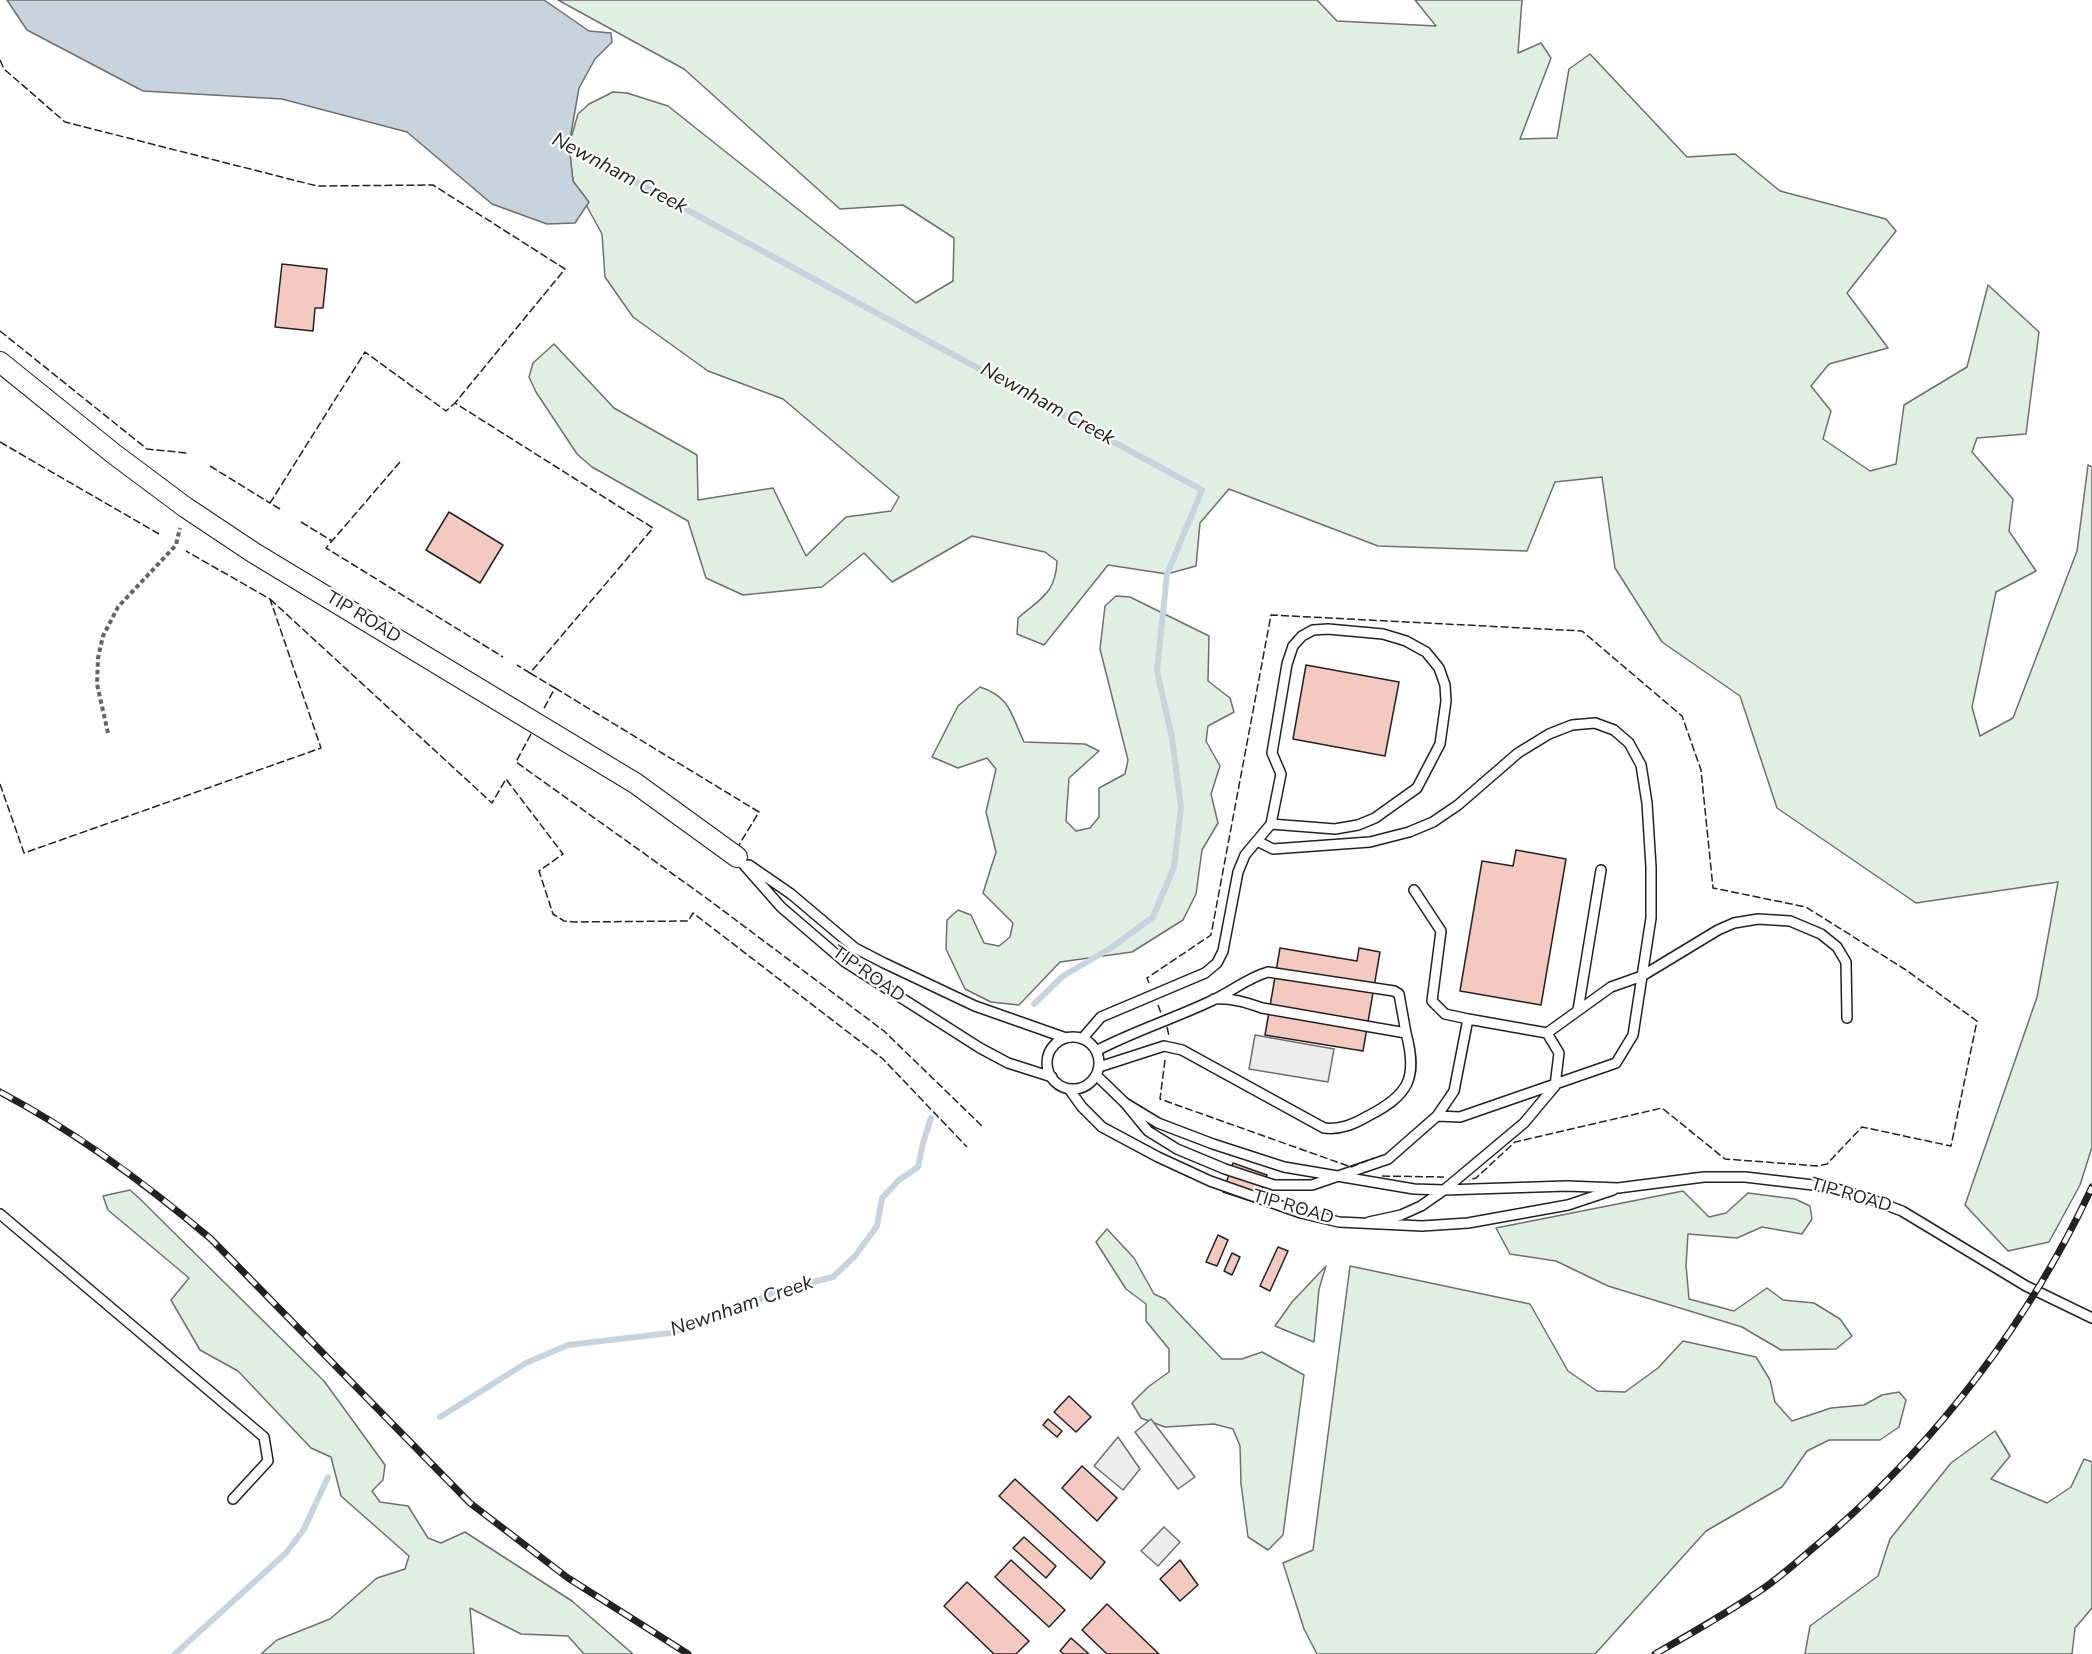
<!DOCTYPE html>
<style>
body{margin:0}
canvas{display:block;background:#fff}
</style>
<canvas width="2092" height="1654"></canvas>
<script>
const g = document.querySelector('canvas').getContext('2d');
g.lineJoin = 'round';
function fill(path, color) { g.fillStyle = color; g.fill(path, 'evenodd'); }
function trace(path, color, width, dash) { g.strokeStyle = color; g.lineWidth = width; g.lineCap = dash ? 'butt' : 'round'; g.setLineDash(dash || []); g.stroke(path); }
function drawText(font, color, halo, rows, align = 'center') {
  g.font = font + ' "Nunito Sans",sans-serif'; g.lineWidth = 4.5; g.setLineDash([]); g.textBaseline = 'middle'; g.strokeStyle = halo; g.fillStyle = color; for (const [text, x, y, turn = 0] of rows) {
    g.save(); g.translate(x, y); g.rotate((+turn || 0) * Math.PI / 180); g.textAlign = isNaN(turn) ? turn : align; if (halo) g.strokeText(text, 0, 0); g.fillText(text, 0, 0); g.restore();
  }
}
const green = new Path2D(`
 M558,0H1317L1337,21L1436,26L1415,0H1522L1518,53L1541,43L1551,58L1520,139L1557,138L1569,69L1590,54L1687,157L1735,154L1780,191L1886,219L1896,231L1847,293L1888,348L1829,364L1811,386L1831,411L1823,439L1870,471L1896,464L1904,405L1967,367L1988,285L2039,332L2026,434L1977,438L1972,452L2013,499L2009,531L2036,571L1996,592L1972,707L1980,736L2013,718L2077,551L2088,465L2092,467V1147L2080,1185L2049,1242L2008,1251L1965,1205L2037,997L2058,882L1916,903L1777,808L1740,696L1662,642L1615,568L1602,477L1555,482L1527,551L1378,546L1229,489L1200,523L1196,566L1167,574L1108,565L1044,645L1017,634L1018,618C1040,599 1056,593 1057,561L1045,552L972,536L892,582L864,553L822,587L743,595L706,578L688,521L592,467L577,454L536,392L529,377L533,363L554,344L614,408L697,455L698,500L773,488L806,556L846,517L891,511L899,497L783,399L708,371L633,317L605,277L602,234L573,181L569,145L578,114L589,104L613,92L627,93L668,106L916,303L953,281L954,238L903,205L840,209L684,69Z
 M1116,596L1130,597L1209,636L1208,681L1230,698L1234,712L1208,726L1206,741L1220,766L1211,794L1218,823L1202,850L1196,894L1183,920L1132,952L1060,962L1019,1005L991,1002L965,989L946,949L947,920L958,910L971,915L984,943L999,946L1010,937L1013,923L983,893L996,852L986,812L996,769L987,758L958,768L932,757L958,706L980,687C1011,697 1011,715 1024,742L1085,744L1099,751L1069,778L1066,821L1076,831L1090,828L1099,817V788L1125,774L1128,760L1100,649L1105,606Z
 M130,1190L140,1199L324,1381L385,1465L383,1480L372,1491L380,1502L408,1506L428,1538L441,1543L465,1532L572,1601L633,1654H584L568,1636L521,1634L470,1608L474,1654H261L277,1640L330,1619L377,1578L405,1569L409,1556L341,1496L331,1457L311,1448L238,1371L200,1350L171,1300L189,1278L108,1210L103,1196Z
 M1683,1191L1709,1217L1726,1213L1748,1193L1795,1199L1810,1206L1812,1219L1802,1234L1762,1227L1737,1238L1688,1234L1686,1265L1689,1299L1734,1311L1767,1288L1783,1300L1814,1303L1840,1319L1852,1336L1836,1349L1781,1350L1742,1327L1608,1286L1556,1261L1510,1254L1496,1228Z
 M1107,1229L1134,1258L1154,1294L1165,1299L1222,1359H1242L1262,1352L1304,1375L1283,1535L1268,1550L1248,1537L1241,1484L1240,1446L1233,1429L1214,1424L1165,1427L1141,1418L1132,1403L1148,1387L1169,1372V1349L1146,1321V1304L1126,1289L1096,1242Z
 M1326,1266L1319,1289L1314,1342L1275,1326L1292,1302Z
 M1350,1266L1530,1304L1568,1371L1597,1391L1625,1392L1658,1368L1683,1341L1756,1357L1770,1380L1775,1402L1792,1421L1831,1408L1864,1405L1882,1395L1899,1392L1906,1400L1899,1427L1880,1440H1829L1807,1451L1782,1487L1706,1531L1595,1654H1317L1304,1629L1283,1563L1313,1550Z
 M1995,1431L2010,1456L1991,1479L2047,1503L2071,1487L2084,1459L2092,1462V1608L2075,1628L2072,1654H1805L1810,1626L1878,1576L1890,1539L1951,1463Z`);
const parking = new Path2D(`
 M1255,1035L1334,1049L1328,1082L1249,1069Z
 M1151,1419L1195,1477L1178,1489L1135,1432Z
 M1118,1437L1140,1469L1123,1490L1094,1466Z
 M1164,1527L1180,1542L1158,1566L1141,1551Z`);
const water = new Path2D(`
 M7,0H544L589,31L611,33L612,42L595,59L579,88L569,145L573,181L589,202L575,223L547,224L492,204L407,132L282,99L143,91L27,30Z`);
const stream = new Path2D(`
 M562,142L1202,490L1167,574L1157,671L1172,738L1181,807L1174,867L1153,917L1111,948L1063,976L1034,1004
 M440,1417L526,1363L568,1345L670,1333L735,1312L774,1292L833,1277L855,1256L877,1226L882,1198L899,1180L918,1167L923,1143L931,1118
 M175,1654L286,1553L304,1529L328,1477`);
const building = new Path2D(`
 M282,264L327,269L323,308H315L313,331L275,327Z
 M449,512L503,545L480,583L426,550Z
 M1306,665L1399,682L1385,756L1293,739Z
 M1516,850L1566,859L1541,1005L1460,991L1482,861L1513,866Z
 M1280,948L1357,961L1359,948L1380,952L1363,1051L1265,1035Z
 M1233,1163L1267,1175L1257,1203L1223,1192Z
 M1218,1235L1228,1240L1217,1266L1206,1262Z
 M1278,1247L1288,1251L1270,1291L1260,1286Z
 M1232,1253L1240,1257L1232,1275L1224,1271Z
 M1069,1396L1091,1417L1076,1432L1054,1412Z
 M1048,1419L1062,1431L1057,1437L1043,1425Z
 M1082,1466L1117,1498L1097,1521L1062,1488Z
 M1015,1479L1105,1562L1091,1579L999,1496Z
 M1024,1537L1056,1566L1046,1578L1013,1548Z
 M1011,1560L1065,1610L1049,1627L995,1577Z
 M1180,1560L1198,1585L1180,1601L1160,1579Z
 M967,1582L1029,1641L1016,1654H994L944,1606Z
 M1107,1604L1159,1654H1107L1082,1630Z
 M1071,1638L1089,1654H1064L1060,1651Z`);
const path = new Path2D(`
 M108,733L97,684L98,658L103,636L118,607L176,545L180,528`);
const lane = new Path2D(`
 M1257,841L1273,849L1370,842L1409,832L1433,822L1458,805L1518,753L1549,734L1572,725L1595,723L1614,730L1629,743L1641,765L1647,803L1651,867V918L1633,1035L1616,1063L1460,1117L1437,1116
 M737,857L781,907L845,962L980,1048L1008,1063L1052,1077
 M749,865L791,894L855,948L884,963L975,1006L1066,1038
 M1414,890L1441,931L1432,1001L1445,1014L1468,1019
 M1578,1010L1601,870
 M1547,1033L1611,987L1642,976L1718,930L1734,923L1758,919L1790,921L1821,934L1837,947L1846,962L1847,1018
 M1047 1063a26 26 0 1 1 52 0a26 26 0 1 1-52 0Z
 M1082,1039L1101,1017L1205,973L1217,963L1223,951L1238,872L1245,855L1271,824L1281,774L1272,753L1287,664L1293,646L1302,636L1313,630L1328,629L1383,634L1406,641L1426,652L1439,668L1445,685L1446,701L1440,744L1417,788L1375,818L1358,825L1335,829L1271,824
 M1096,1051C1134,1031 1173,1019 1211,1001C1231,992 1247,978 1268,972L1394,991L1399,994L1406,1033
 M1099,1067L1164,1046L1182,1050L1324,1128C1341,1130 1354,1124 1368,1116C1409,1095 1418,1078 1406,1033L1262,1008C1245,1002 1232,998 1214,999
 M1096,1075L1125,1103L1148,1131L1177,1149L1225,1169L1274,1185H1312L1388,1159L1437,1116L1454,1091L1468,1019L1547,1033L1559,1053L1555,1086L1524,1123L1444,1190L1421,1206L1401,1215L1369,1222
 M1069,1089L1082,1107L1102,1127L1158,1157L1210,1181L1301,1213L1339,1222L1422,1226L1468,1223L1568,1205L1613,1190
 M1125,1103L1158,1123L1213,1144L1284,1167L1414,1189L1444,1190L1567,1186L1618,1188L1704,1177H1745L1830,1187L1870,1199L1902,1211L2026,1286L2092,1318
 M0,1214L264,1437L268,1461L233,1499`);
const street = new Path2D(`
 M0,362L114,454L185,507L254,553L635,783L737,857`);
const rail = new Path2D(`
 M0,1092C76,1132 145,1183 211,1239L470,1503L568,1578L688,1654
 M1655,1654C1692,1633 1729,1612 1764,1588C1787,1572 1809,1551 1831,1533C1940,1438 2031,1319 2092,1187`);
const fence = new Path2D(`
 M0,60L4,69L65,122L317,186L433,185L565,269L455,403
 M0,331L147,449L187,453
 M0,442L159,534
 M400,462L326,548L503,657
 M210,466L270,503
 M280,509L270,503L365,352L446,411L455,403L653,528L530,673L517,665
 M301,522L332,541
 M270,599L492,803L506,779L563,854L539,871L553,914L564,921L574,922L688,921L693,913L883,1059L967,1147
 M530,673L555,688L543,710
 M555,688L759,812L739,845
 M531,734L516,762L705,897L884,1031L984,1128
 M0,784L24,853L321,748L270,599L186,551
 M1149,983L1147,978L1211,935L1271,615L1582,631L1682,716L1701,770L1713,888L1806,907L1906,970L1977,1021L1951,1146L1862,1127L1827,1164L1818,1166L1725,1159L1662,1108L1515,1142L1476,1178L1469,1180
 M1158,1005L1161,1013
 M1167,1027L1169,1036
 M1165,1060L1160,1099L1351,1167L1374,1158
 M1382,1176L1444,1177`);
const streetNames = [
 ["TIP ROAD",363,618,31],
 ["TIP ROAD",868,975,35],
 ["TIP ROAD",1851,1196,16],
 ["TIP ROAD",1293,1208,16]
];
const waterNames = [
 ["Newnham Creek",619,174,28],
 ["Newnham Creek",1047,405,29],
 ["Newnham Creek",742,1307,-19]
];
fill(green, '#e0efe3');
trace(green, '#6f6f6f', 1.5);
fill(parking, '#ededed');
trace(parking, '#6f6f6f', 1.5);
fill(water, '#c7d3dd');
trace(water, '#6f6f6f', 1.5);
trace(stream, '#c7d3dd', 6);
fill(building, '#f3c9c0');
trace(building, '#222', 1.5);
trace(lane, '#222', 12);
trace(street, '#222', 22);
trace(path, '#646464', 4, [4.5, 3]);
trace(lane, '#fff', 9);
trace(street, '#fff', 20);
trace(rail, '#222', 7);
trace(rail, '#fff', 4.5, [14]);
trace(fence, '#222', 1.5, [8, 3]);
drawText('18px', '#222', '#fff', streetNames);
drawText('italic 20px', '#222', '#fff', waterNames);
</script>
